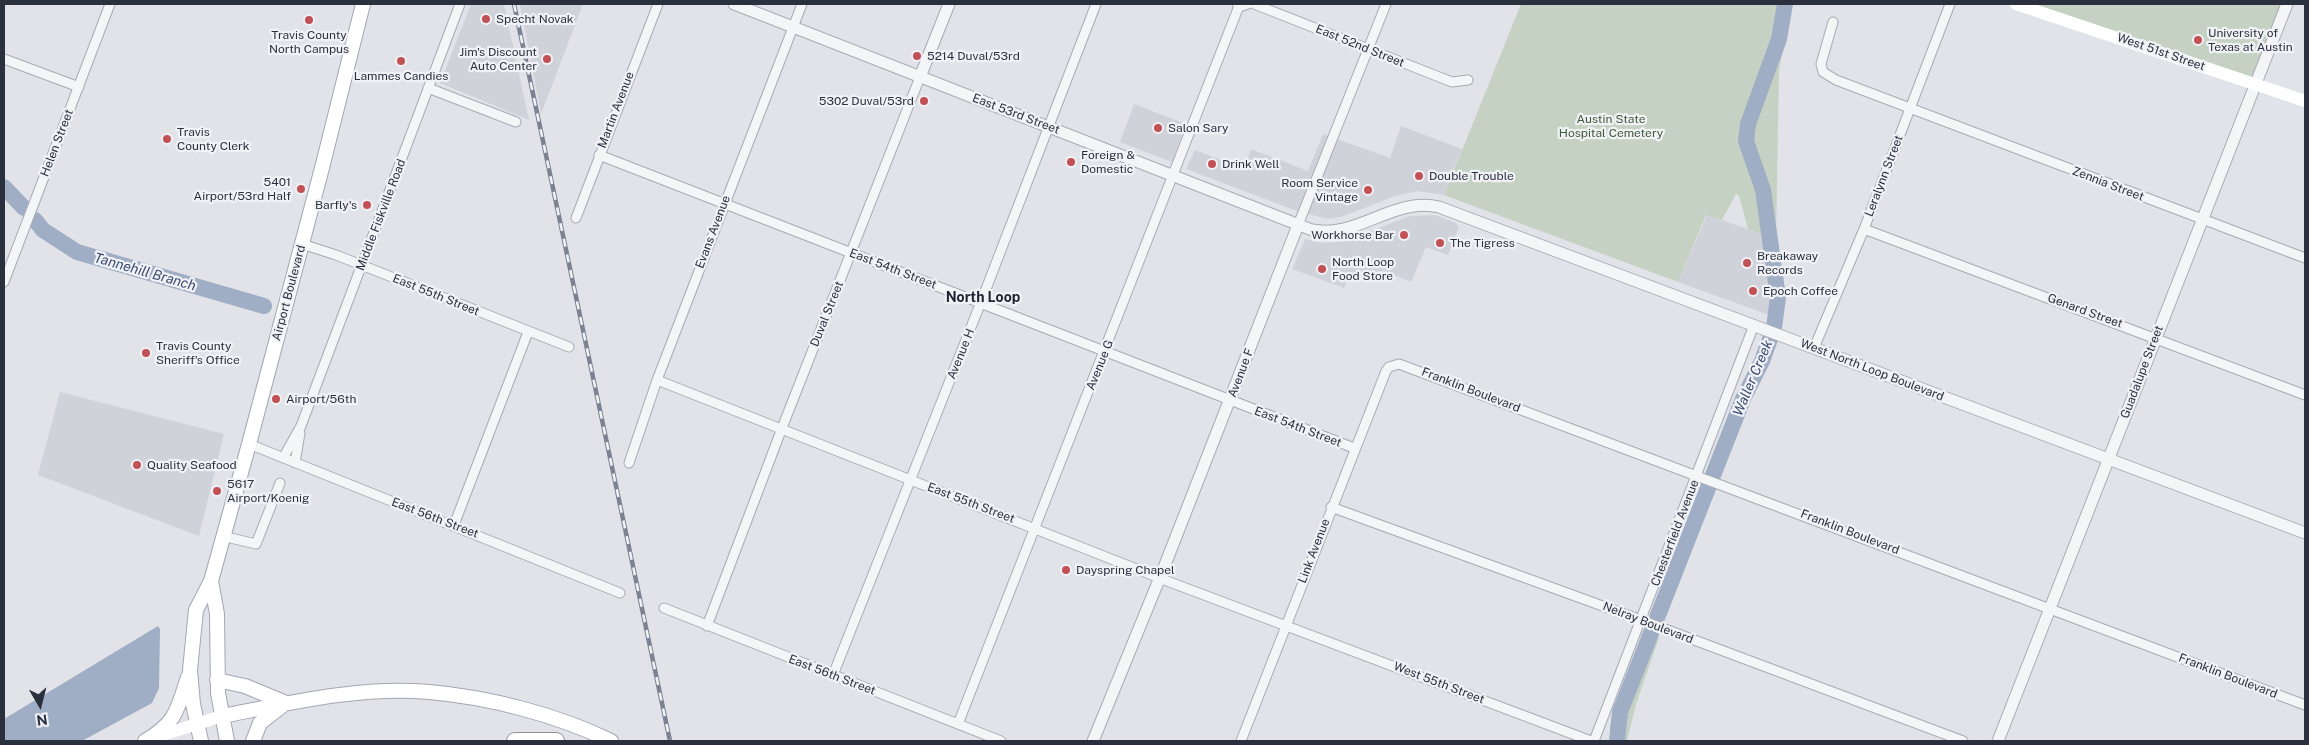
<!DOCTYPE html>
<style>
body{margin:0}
#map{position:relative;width:2309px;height:745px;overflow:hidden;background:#e1e3e9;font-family:"Public Sans",sans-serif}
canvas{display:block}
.frame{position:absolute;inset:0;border:5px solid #2b303f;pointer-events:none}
.north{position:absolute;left:15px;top:680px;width:50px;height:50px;-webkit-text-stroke:4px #f1f2f6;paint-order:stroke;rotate:172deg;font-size:14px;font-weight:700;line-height:20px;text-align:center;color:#2b303f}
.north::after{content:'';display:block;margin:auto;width:18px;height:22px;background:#2b303f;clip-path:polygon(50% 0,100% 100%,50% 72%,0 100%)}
</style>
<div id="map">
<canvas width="2309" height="745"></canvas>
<div class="frame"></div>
<div class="north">N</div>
</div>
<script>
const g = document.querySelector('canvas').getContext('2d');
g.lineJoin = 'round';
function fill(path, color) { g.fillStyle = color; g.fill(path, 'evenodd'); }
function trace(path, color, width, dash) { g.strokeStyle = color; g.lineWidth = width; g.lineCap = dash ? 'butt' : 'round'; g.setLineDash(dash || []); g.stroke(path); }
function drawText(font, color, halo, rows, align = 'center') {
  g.font = font + ' "Public Sans",sans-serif'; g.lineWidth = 4.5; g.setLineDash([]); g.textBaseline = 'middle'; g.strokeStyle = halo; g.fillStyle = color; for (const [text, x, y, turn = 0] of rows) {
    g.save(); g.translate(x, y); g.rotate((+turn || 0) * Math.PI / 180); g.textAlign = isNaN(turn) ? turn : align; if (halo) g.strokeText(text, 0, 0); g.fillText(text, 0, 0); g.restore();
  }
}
const built = new Path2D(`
 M471,4H504L529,120L440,83Z
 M520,4H583L541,114Z
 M1134,104L1186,124L1172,162L1120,142Z
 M1401,126L1462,149L1444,195L1417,191L1395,196L1341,217L1328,219L1297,211L1186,169L1195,150L1244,169L1251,149L1308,171L1323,134L1390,158Z
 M1435,215L1456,223L1459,227L1448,255L1426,247L1411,282L1384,271L1360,273L1357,280L1348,277L1344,288L1292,269L1305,239L1324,243L1344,241L1410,216Z
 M1707,215L1768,236L1776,293L1772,316L1678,282Z
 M60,392L224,434L199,536L38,475Z`);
const green = new Path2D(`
 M1521,4H1791L1779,71L1776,241L1781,292L1778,319L1772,316L1776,293L1768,236L1748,229L1739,196L1736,194L1722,220L1706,215L1678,282L1444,195Z
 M2016,4H2287L2255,83Z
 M1645,632L1659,638L1636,704L1627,741L1611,739L1610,724Z`);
const water = new Path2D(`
 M158,626L160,629L159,688L152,703L82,741H4V719Z`);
const river = new Path2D(`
 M4,187L24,208
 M35,220L43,230L77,252L264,306
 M1617,741L1620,712L1743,399L1762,361L1774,328L1778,297L1763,190L1746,141L1748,124L1779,39L1785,4`);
const minor = new Path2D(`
 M1237,4L1242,6L1248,4
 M1254,4L1452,82L1468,80
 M1833,22L1821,64L1823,72L1836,80L2305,258
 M4,59L79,87
 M428,88L516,122
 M599,155L1354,448
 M576,218L658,4
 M1298,225L1386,4
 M1864,229L2305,395
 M302,244L336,255L569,347
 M4,282L110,4
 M1814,348L1864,229L1950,4
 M657,380L1167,581L1591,741
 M249,444L620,593
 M283,458L301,426L460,4
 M295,463L300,433
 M629,463L657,380L802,4
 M1331,507L1641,620L1963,741
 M454,525L528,332
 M222,536L256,544L280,483
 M664,608L1001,741
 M707,626L782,428L920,77
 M833,675L981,302L1096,4
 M958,724L1239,6
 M1241,741L1386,371L1389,367L1399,364L2305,705
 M1594,741L1754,325`);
const tertiary = new Path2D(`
 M734,4L1312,230C1358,239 1394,196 1439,207L2305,533
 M920,77L949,4
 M1093,741L1163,570L1298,225
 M1998,741L2287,4`);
const secondary = new Path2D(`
 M2016,4L2305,101
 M153,738L222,716`);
const primary = new Path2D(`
 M211,581L217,614L218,693L227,741
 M217,680L245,686L286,703
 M222,716C289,703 360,686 429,692C489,697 557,715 611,741
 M145,741C176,723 177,711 188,677
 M201,741L193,704L190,670L196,610L211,581L249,444L322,168L363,4
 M253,741L260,723L282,706`);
const motorway = new Path2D(`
 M515,741H556`);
const rail = new Path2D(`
 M514,4L670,741`);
const markers = [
 [486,19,5,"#c25156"],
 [309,20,5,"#c25156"],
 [2198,40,5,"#c25156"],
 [917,56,5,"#c25156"],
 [547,59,5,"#c25156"],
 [401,61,5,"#c25156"],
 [924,101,5,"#c25156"],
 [1158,128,5,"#c25156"],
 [167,139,5,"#c25156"],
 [1071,162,5,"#c25156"],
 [1212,164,5,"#c25156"],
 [1419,176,5,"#c25156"],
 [301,189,5,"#c25156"],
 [1368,190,5,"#c25156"],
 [367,205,5,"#c25156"],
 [1404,235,5,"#c25156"],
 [1440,243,5,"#c25156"],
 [1747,263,5,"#c25156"],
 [1322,269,5,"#c25156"],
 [1753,291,5,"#c25156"],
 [146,353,5,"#c25156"],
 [276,399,5,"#c25156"],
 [137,465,5,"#c25156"],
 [217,491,5,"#c25156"],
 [1066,570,5,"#c25156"]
];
const poiNames = [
 ["Specht Novak",496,19],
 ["University of",2208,33],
 ["Texas at Austin",2208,47],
 ["Travis County",309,35,"center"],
 ["North Campus",309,49,"center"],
 ["Jim's Discount",537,52,"right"],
 ["Auto Center",537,66,"right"],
 ["5214 Duval/53rd",927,56],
 ["Lammes Candies",401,76,"center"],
 ["5302 Duval/53rd",914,101,"right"],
 ["Salon Sary",1168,128],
 ["Travis",177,132],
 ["County Clerk",177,146],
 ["Foreign &",1081,155],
 ["Domestic",1081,169],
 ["Drink Well",1222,164],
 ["Double Trouble",1429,176],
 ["5401",291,182,"right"],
 ["Airport/53rd Half",291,196,"right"],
 ["Room Service",1358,183,"right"],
 ["Vintage",1358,197,"right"],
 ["Barfly's",357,205,"right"],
 ["Workhorse Bar",1394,235,"right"],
 ["The Tigress",1450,243],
 ["Breakaway",1757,256],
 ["Records",1757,270],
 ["North Loop",1332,262],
 ["Food Store",1332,276],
 ["Epoch Coffee",1763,291],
 ["Travis County",156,346],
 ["Sheriff's Office",156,360],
 ["Airport/56th",286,399],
 ["Quality Seafood",147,465],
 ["5617",227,484],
 ["Airport/Koenig",227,498],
 ["Dayspring Chapel",1076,570]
];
const streetNames = [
 ["East 52nd Street",1360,46,22],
 ["West 51st Street",2161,52,19],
 ["Martin Avenue",616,110,-69],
 ["East 53rd Street",1016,114,21],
 ["Helen Street",57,143,-69],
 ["Leralynn Street",1884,176,-69],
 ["Zennia Street",2108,184,21],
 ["Middle Fiskville Road",381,215,-69],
 ["Evans Avenue",713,232,-69],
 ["East 54th Street",893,269,21],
 ["Airport Boulevard",289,293,-75],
 ["East 55th Street",436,295,22],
 ["Genard Street",2085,311,20],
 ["Duval Street",827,314,-68],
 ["Avenue H",961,354,-68],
 ["Avenue G",1100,365,-68],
 ["West North Loop Boulevard",1872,370,21],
 ["Guadalupe Street",2142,372,-69],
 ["Avenue F",1241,373,-69],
 ["Franklin Boulevard",1471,390,21],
 ["East 54th Street",1298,427,21],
 ["East 55th Street",971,503,21],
 ["East 56th Street",435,518,21],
 ["Franklin Boulevard",1850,532,21],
 ["Chesterfield Avenue",1675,533,-69],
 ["Link Avenue",1314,551,-69],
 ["Nelray Boulevard",1648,623,21],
 ["East 56th Street",832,675,21],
 ["Franklin Boulevard",2228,676,21],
 ["West 55th Street",1439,683,21]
];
const parkNames = [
 ["Austin State",1611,119],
 ["Hospital Cemetery",1611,133]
];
const waterNames = [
 ["Tannehill Branch",145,272,16],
 ["Waller Creek",1753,378,-67]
];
const neighbourhoodNames = [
 ["North Loop",983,298]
];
fill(built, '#d0d2da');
fill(green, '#c5d2c3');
fill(water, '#9faec5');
trace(river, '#9faec5', 16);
trace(minor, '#a7aab3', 11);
trace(tertiary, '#a7aab3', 13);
trace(primary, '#a2a7b3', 16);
trace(motorway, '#8a909e', 18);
trace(minor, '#f4f5f7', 9);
trace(tertiary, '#f4f5f7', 11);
trace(secondary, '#fff', 12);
trace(primary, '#fff', 14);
trace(motorway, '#fff', 16);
trace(rail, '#7c8291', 4.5);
trace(rail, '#f1f2f6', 2.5, [8]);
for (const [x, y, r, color] of markers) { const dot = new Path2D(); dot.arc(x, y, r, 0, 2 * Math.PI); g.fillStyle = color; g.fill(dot); trace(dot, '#f1f2f6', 2); }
drawText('12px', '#2b303f', '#f1f2f6', poiNames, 'left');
drawText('12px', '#2b303f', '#f1f2f6', streetNames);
drawText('12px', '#3c593a', '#f1f2f6', parkNames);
drawText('italic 14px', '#394b6f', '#f1f2f6', waterNames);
drawText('bold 14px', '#1d2130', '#f1f2f6', neighbourhoodNames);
</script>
